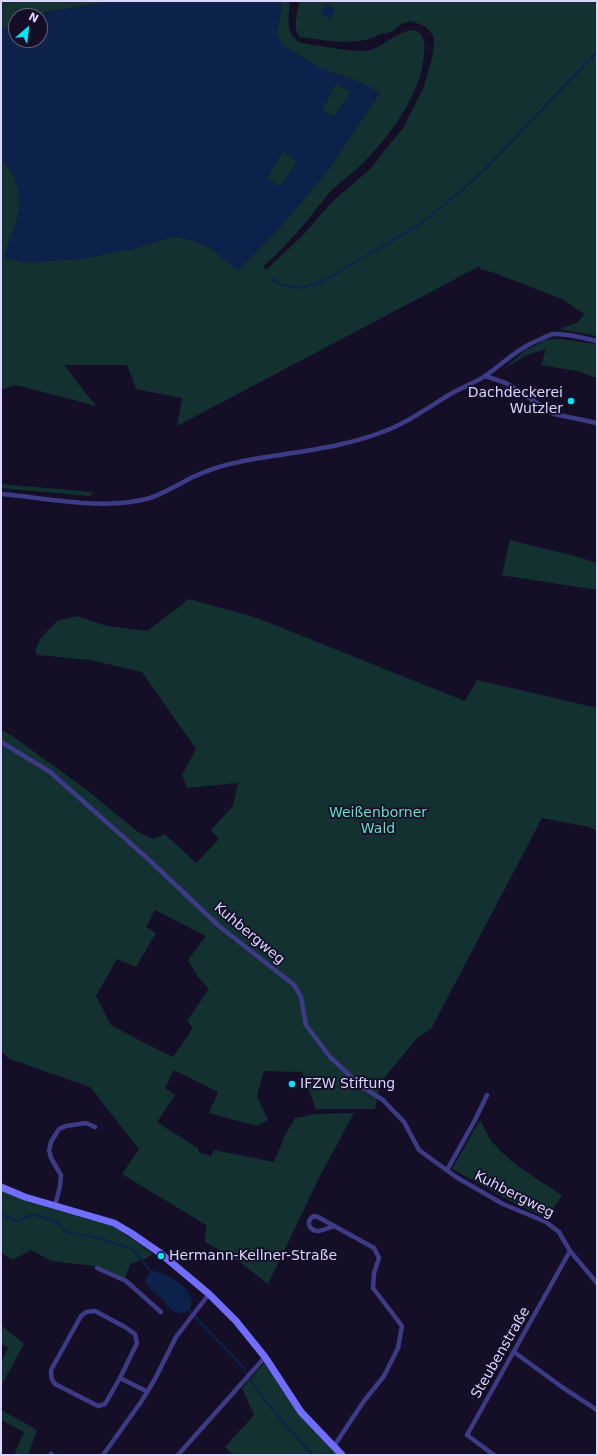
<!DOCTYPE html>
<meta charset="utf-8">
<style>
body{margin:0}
#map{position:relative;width:598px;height:1456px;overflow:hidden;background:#140f27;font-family:"DejaVu Sans",sans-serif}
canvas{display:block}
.frame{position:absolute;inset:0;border:2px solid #dad6ff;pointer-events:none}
.north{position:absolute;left:8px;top:8px;width:40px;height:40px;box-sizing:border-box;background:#140f27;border:1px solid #635f7d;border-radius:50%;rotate:28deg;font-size:11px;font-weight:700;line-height:16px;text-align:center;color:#dad6ff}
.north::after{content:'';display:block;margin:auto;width:14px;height:18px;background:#02e5ff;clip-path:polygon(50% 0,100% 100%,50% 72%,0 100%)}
</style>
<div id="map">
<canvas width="598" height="1456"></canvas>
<div class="frame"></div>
<div class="north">N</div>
</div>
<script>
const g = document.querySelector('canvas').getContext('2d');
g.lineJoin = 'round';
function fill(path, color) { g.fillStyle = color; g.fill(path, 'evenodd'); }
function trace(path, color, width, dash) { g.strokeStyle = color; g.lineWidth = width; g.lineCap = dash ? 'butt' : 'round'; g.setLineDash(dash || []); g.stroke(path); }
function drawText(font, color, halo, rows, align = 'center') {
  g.font = font + ' "DejaVu Sans",sans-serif'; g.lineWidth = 3.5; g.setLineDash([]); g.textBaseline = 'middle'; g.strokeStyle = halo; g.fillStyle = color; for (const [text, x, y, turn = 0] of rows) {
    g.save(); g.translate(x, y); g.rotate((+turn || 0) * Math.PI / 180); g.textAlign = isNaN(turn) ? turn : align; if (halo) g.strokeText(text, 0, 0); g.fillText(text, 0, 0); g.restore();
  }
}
const green = new Path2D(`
 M1,1H115L63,10L51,11L35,16H16V22L1,31Z
 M282,1H290C289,17 284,34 301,43C316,45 358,54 370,50C383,47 405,26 416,31C426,36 425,46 424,55C421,95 389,137 362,164C352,174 340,182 330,192C321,202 314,213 305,223C292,239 278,253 263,267L266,270L303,235L332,202L370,169L403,128L423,89L433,55L434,37L430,31L424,26L411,21L401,24L395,30L385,34L382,33C358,48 327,40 300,37C292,29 298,12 299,1H597V336L559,329L577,323L584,314L562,299L492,272L481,270L480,266L177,426L182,398L136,389L127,365H64L96,406L16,385L1,390V158C14,174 24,193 19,215C16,230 8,243 5,257L24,262L78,259L97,256L117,251H127L161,240L175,237L192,240L210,248L238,270L282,225L328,170L380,93L352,79L320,68L282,45L277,35ZM326,4L334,9L330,18L322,14Z
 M336,82L351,92L334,117L322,110Z
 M283,151L298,161L280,187L267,178Z
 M561,339L597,344V378L577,371L541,365L546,349L527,355L504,369L524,351L545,340Z
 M1,484L93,492L90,496H88L1,488Z
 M510,540L575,556L597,563V590L502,575Z
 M189,599L257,618L465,701L477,680L597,708V831L589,827L542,818L431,1029L417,1038L380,1083L375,1109H316L302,1072L264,1071L257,1096L268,1120L257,1126L209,1113L218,1092L174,1070L165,1088L175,1095L157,1122L198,1148L199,1152L211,1156L214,1150L274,1162L286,1133L295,1118L315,1114L354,1113L320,1176L268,1284L240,1262L205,1242L206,1225L122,1174L139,1149L90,1087L10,1059L1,1052V730L11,735L88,791L138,832L153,839L165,834L196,863L219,839L211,830L233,806L238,783L187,788L182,775L196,749L142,672L90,660L38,655L35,652L40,639L57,621L77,616L107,626L147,631ZM155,910L206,936L188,960L198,977L209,989L187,1021L193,1028L173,1057L152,1047L111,1025L96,996L117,959L136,967L156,933L146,927Z
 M480,1120C484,1127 488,1137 494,1144C513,1166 539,1179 562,1196L547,1218L514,1203L452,1169Z
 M1,1190L46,1207L112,1226L135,1241L153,1254L145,1259L130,1264L125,1279L96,1266L51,1261L31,1250L13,1260L1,1253Z
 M1,1325L24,1344L1,1386V1363L8,1348L1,1344Z
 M264,1363L301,1412L343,1455H233L225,1447L254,1415L242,1388Z
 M1,1410L37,1430L28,1455H14L24,1432L1,1420Z`);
const water = new Path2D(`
 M115,1H282L277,35L282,45L320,68L352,79L380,93L328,170L282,225L238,271L210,248L192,240L175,237L161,240L127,251H117L97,256L78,259L38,262H24L4,257C18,216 31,195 1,158V31L16,22V40H40V16H35C60,8 88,6 115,1ZM336,83L351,92L334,117L322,110ZM283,151L298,162L280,187L267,178Z
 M326,4L335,10L331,18L322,14L321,12Z
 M151,1271C166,1273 184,1282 191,1298C195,1307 184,1317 175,1312C169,1309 166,1304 162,1299C153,1291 151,1292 145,1281Z`);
const stream = new Path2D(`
 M271,279C291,290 301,290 323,281L399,237L425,220L460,192L486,168L597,52
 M1,1214L17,1221L34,1214L58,1223L65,1232L95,1237L132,1249L151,1271
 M189,1310L242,1366L256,1388L286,1426L313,1455`);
const street = new Path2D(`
 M485,376L506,383L554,414L597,423
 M1,494C48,498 104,511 150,498C165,493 179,484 193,477C208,470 223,465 239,462C288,452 337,450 385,431C410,422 431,405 454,392C465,386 476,382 485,376C504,363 519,347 541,339C545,337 549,335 553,334C565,333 585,338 597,341
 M1,742L50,772L147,858L219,926L294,985L301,997L306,1025L330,1057L361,1086L383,1100L404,1122L419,1150L456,1177L503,1204L546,1222L559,1232L570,1251L597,1283
 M447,1170L475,1120L487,1095
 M55,1206L60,1186L61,1175L51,1158L49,1150L51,1142L59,1129L66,1126L86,1123L95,1127
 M97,1268L126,1281L161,1312
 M514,1352L562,1387L597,1410
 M120,1378L137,1343L135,1334L125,1327L95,1311L86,1312L81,1316L51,1370C51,1376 51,1379 55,1384L98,1406L105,1404L120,1378L146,1391
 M334,1446L364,1401L384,1376L398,1348L402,1326L373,1288L374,1273L379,1258L374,1248L318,1217L314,1216C305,1221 309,1231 319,1231C324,1230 330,1227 335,1226
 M51,1454L52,1455
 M103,1455L141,1402L155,1379L176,1337L209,1294
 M178,1455L265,1357
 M494,1455L467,1435L570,1251`);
const secondary = new Path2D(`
 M1,1187L25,1197L114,1223L131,1233L160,1253L209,1294L236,1321L265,1357L301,1412L342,1455`);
const markers = [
 [571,401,4,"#02e5ff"],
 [292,1084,4,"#02e5ff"],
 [161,1256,4,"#02e5ff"]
];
const poiNames = [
 ["Dachdeckerei",563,393,"right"],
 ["Wutzler",563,409,"right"],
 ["IFZW Stiftung",300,1084],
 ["Hermann-Kellner-Straße",169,1256]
];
const parkNames = [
 ["Weißenborner",378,813],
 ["Wald",378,829]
];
const streetNames = [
 ["Kuhbergweg",249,934,40],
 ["Kuhbergweg",514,1195,27],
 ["Steubenstraße",501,1353,-60]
];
fill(green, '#123130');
fill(water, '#0c224a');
trace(stream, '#0c224a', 2);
trace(street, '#3d3a86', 4.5);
trace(secondary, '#716dff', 7);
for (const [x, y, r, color] of markers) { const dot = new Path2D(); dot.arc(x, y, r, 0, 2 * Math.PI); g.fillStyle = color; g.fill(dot); trace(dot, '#140f27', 1.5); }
drawText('14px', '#dad6ff', '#140f27', poiNames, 'left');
drawText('14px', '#60e1c1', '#140f27', parkNames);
drawText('14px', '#dad6ff', '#140f27', streetNames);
</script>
